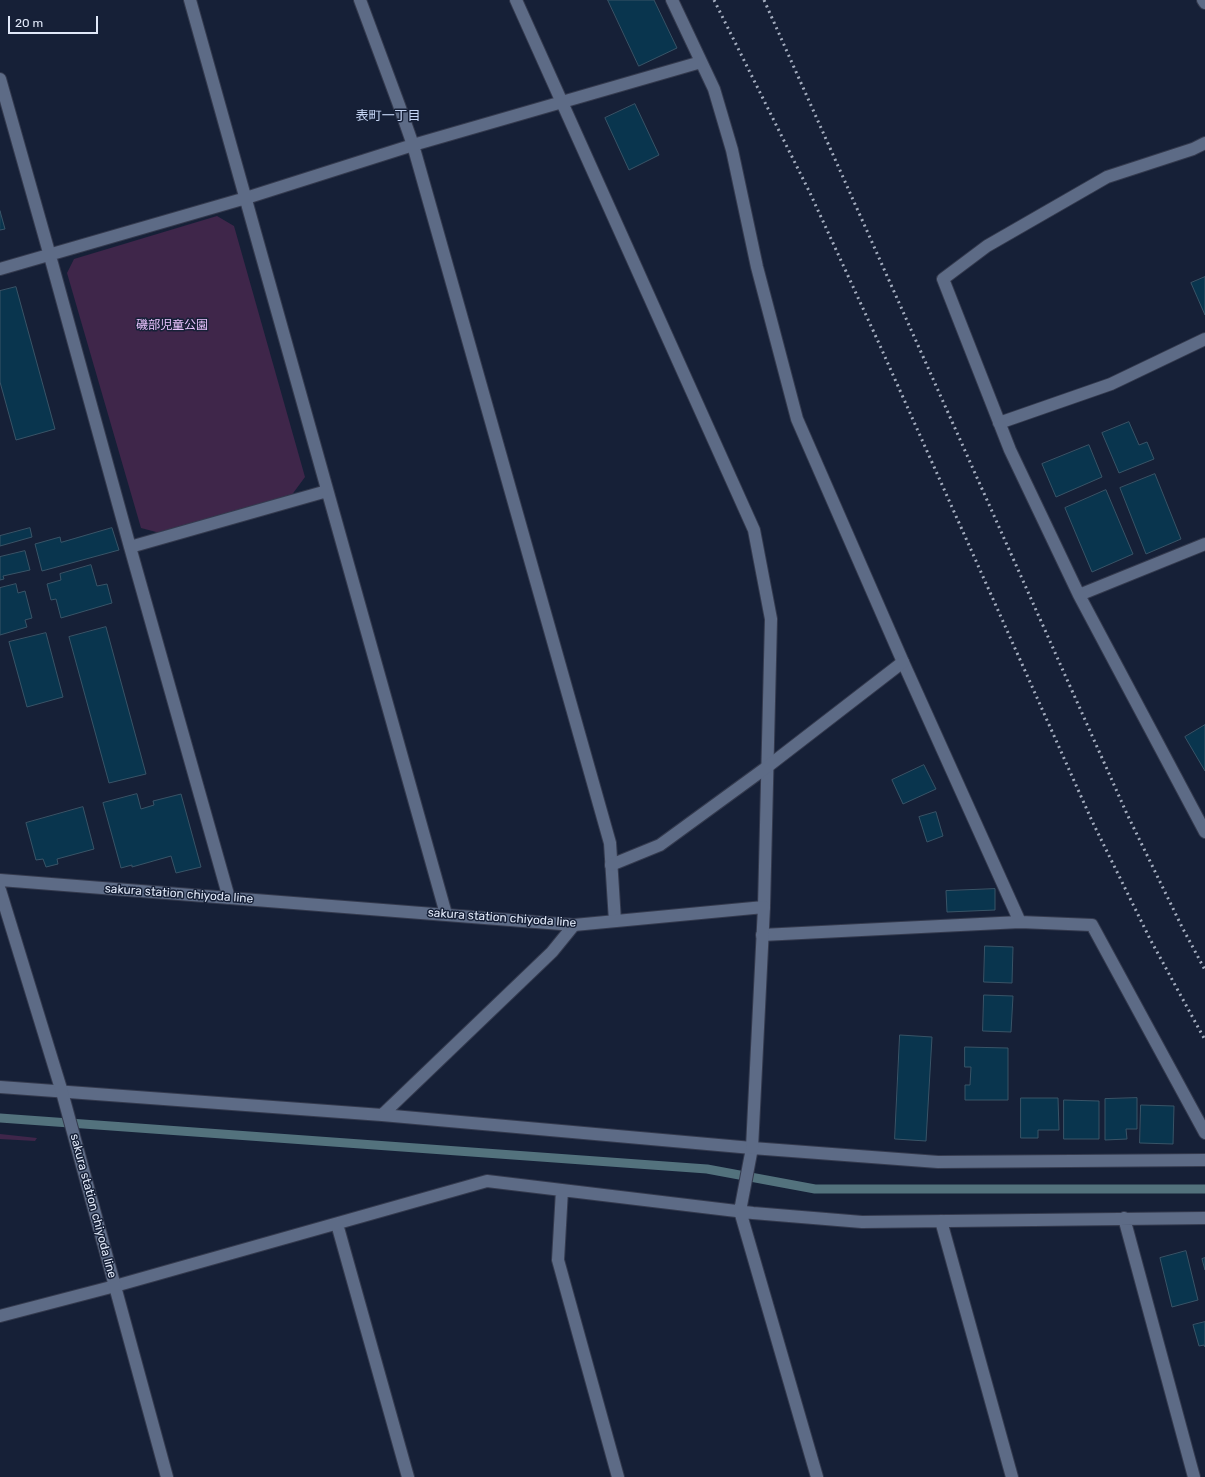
<!DOCTYPE html>
<meta charset="utf-8">
<style>
body{margin:0}
#map{position:relative;width:1205px;height:1477px;overflow:hidden;background:#162037;font-family:Rubik,sans-serif}
canvas{display:block}
.scale{position:absolute;left:8px;top:16px;width:90px;height:18px;box-sizing:border-box;border:2px solid #e1e9f9;border-top:0;padding-left:5px;font-size:12px;line-height:14px;white-space:nowrap;color:#e1e9f9;-webkit-text-stroke:3px #162037;paint-order:stroke}
</style>
<div id="map">
<canvas width="1205" height="1477"></canvas>
<div class="scale">20 m</div>
</div>
<script>
const g = document.querySelector('canvas').getContext('2d');
g.lineJoin = 'round';
function fill(path, color) { g.fillStyle = color; g.fill(path, 'evenodd'); }
function trace(path, color, width, dash) { g.strokeStyle = color; g.lineWidth = width; g.lineCap = dash ? 'butt' : 'round'; g.setLineDash(dash || []); g.stroke(path); }
function drawText(font, color, halo, rows, align = 'center') {
  g.font = font + ' Rubik,"Noto Sans JP",sans-serif'; g.lineWidth = 3; g.setLineDash([]); g.textBaseline = 'middle'; g.strokeStyle = halo; g.fillStyle = color; for (const [text, x, y, turn = 0] of rows) {
    g.save(); g.translate(x, y); g.rotate((+turn || 0) * Math.PI / 180); g.textAlign = isNaN(turn) ? turn : align; if (halo) g.strokeText(text, 0, 0); g.fillText(text, 0, 0); g.restore();
  }
}
const green = new Path2D(`
 M217,216L234,226L305,477L291,496L160,533L141,528L67,273L74,259Z
 M0,1134L37,1138L35,1141L0,1139Z`);
const stream = new Path2D(`
 M0,1118L707,1169L815,1189H1205`);
const building = new Path2D(`
 M608,0H654L677,48L639,66Z
 M635,104L659,155L629,170L605,118Z
 M0,211L5,229L0,230Z
 M1205,277V315L1191,283Z
 M16,287L55,429L16,440L0,382V291Z
 M1129,422L1139,445L1147,442L1154,459L1119,473L1102,433Z
 M1089,445L1102,477L1056,497L1042,464Z
 M1155,474L1181,539L1146,554L1120,488Z
 M1106,490L1133,554L1092,572L1065,508Z
 M30,528L32,537L0,546V536Z
 M112,528L119,550L42,571L35,544L60,537L61,542Z
 M25,551L30,570L3,576L4,579L0,580V557Z
 M91,565L97,586L107,584L112,603L61,618L56,599L51,600L47,584L61,580L60,574Z
 M16,584L18,593L25,591L32,618L25,620L27,627L0,635V588Z
 M106,627L146,774L109,783L69,637Z
 M46,633L63,697L27,707L9,642Z
 M1205,725V771L1185,737Z
 M924,765L936,789L903,804L892,780Z
 M137,794L141,809L154,805L153,801L181,794L201,867L176,873L171,856L132,867V865L121,868L103,803Z
 M83,807L94,849L57,859L58,864L46,867L43,859L36,860L26,823Z
 M936,812L943,836L927,842L919,817Z
 M995,889V910L947,912L946,891Z
 M985,946L1013,947L1012,983L984,982Z
 M984,995L1013,996L1011,1032L983,1031Z
 M900,1035L932,1037L926,1141L895,1139Z
 M965,1047L1008,1048V1100H965V1085H970L971,1067H965Z
 M1021,1098H1058L1059,1130H1038V1138H1021Z
 M1137,1098V1129H1126L1127,1139L1105,1140V1099Z
 M1064,1100L1099,1101V1139H1064Z
 M1141,1105L1174,1106L1173,1144L1140,1143Z
 M1186,1251L1198,1300L1172,1307L1160,1258Z
 M1205,1258V1270L1202,1259Z
 M1205,1322V1347L1204,1345L1199,1346L1193,1325Z`);
const lane = new Path2D(`
 M1203,0L1205,3`);
const street = new Path2D(`
 M190,0L446,914
 M360,0L399,105L413,145L610,843L615,921
 M516,0L754,530L771,619L764,907
 M672,0L714,89L732,150L757,267L797,419L903,662L1020,922
 M0,79L50,256L130,547L229,898
 M1205,143L1193,149L1107,177L987,246L943,279L1010,450L1079,595L1205,832
 M0,269L246,198L413,145L701,62
 M999,423L1111,384L1205,339
 M130,547L327,491
 M1079,595L1205,544
 M762,935L1020,922L1092,925L1205,1133
 M0,1087L382,1115L752,1148L938,1162L1205,1160
 M382,1115L552,952L574,925
 M752,1148L740,1211L817,1477
 M562,1190L558,1260L618,1477
 M1124,1218L1194,1477
 M941,1221L1012,1477
 M337,1224L408,1477
 M0,1316L115,1286L487,1181L753,1213L862,1222L1205,1218`);
const secondary = new Path2D(`
 M611,865L660,845L767,767L903,662
 M0,880L574,925L764,907L752,1148
 M0,890L62,1092L167,1477`);
const rail = new Path2D(`
 M714,0L810,193L877,339L1092,821L1150,939L1205,1040
 M764,0L1127,814L1182,927L1205,970`);
const parkNames = [
 ["磯部児童公園",172,326]
];
const streetNames = [
 ["sakura station chiyoda line",179,894,4],
 ["sakura station chiyoda line",502,918,4],
 ["sakura station chiyoda line",93,1206,75]
];
const neighbourhoodNames = [
 ["表町一丁目",388,116]
];
fill(green, '#3f264a');
trace(stream, '#53727d', 9);
fill(building, '#09354e');
trace(building, '#395467', 1);
trace(lane, '#343a4e', 14);
trace(street, '#343a4e', 14);
trace(secondary, '#343a4e', 14);
trace(lane, '#5d6b86', 12);
trace(street, '#5d6b86', 12);
trace(secondary, '#5d6b86', 12);
trace(rail, '#a4adbf', 3, [2, 4]);
drawText('12px', '#e7c1fb', '#162037', parkNames);
drawText('12px', '#e1e9f9', '#162037', streetNames);
drawText('13px', '#c8d8f7', '#162037', neighbourhoodNames);
</script>
